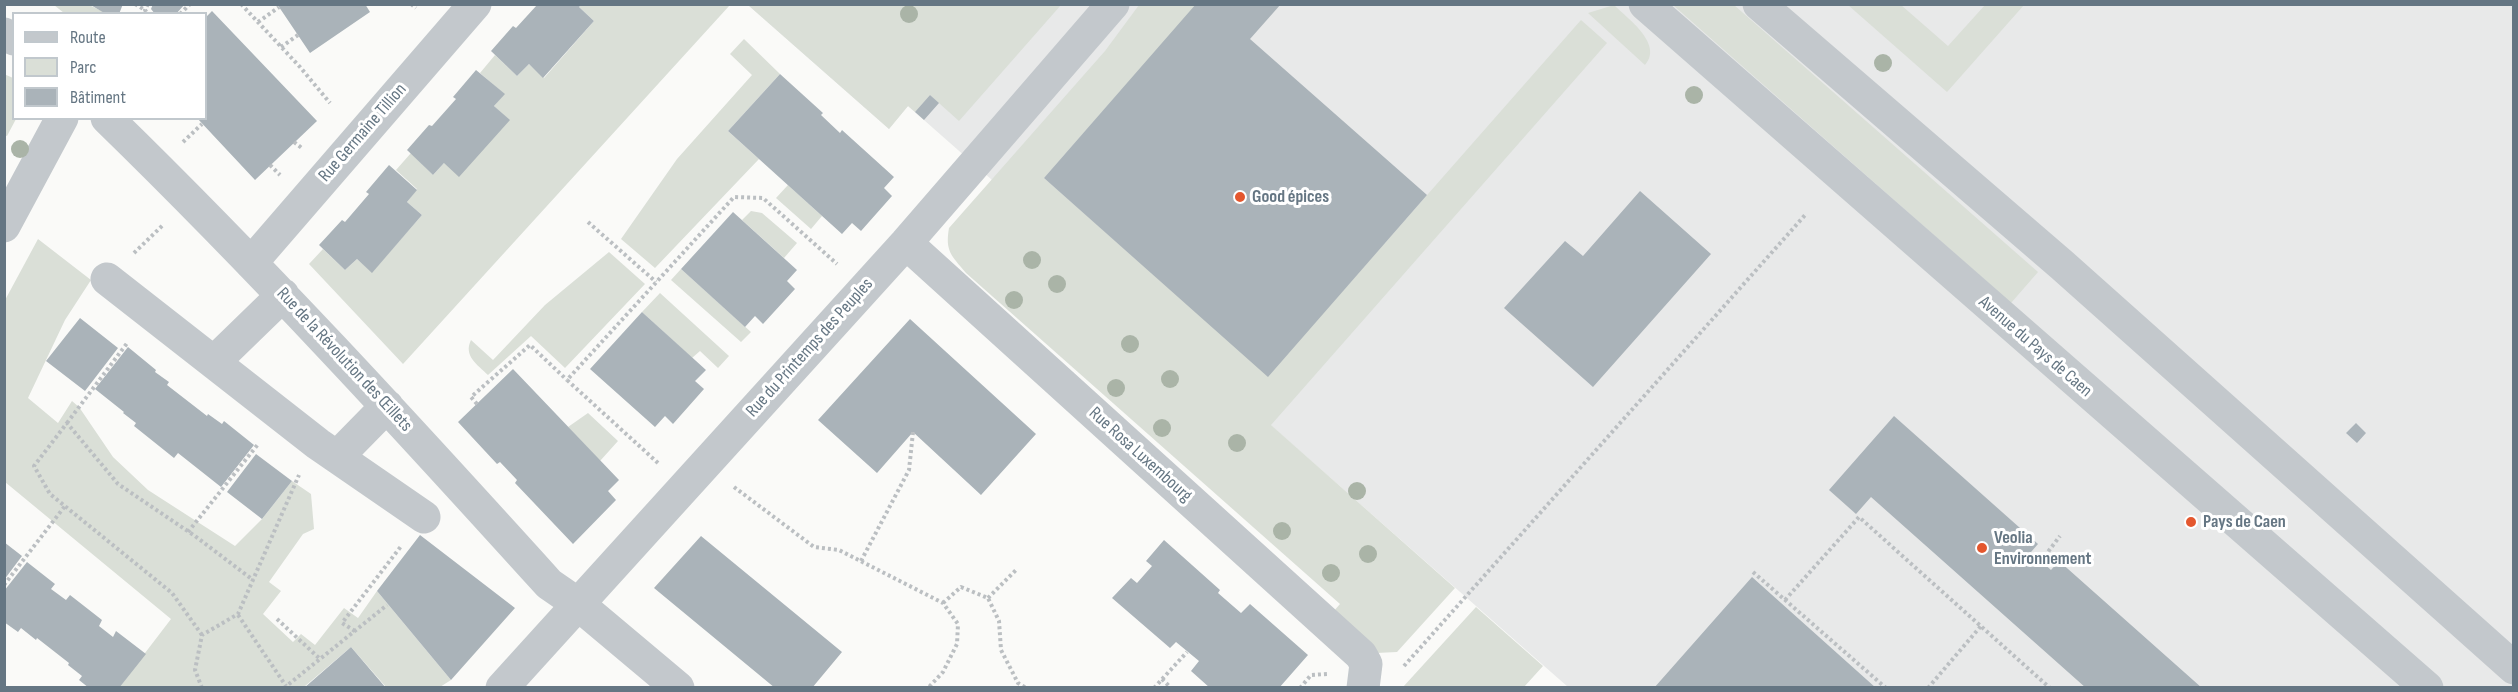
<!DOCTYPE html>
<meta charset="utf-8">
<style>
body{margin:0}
#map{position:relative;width:2518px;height:692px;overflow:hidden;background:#fafaf8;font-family:"Sofia Sans Condensed",sans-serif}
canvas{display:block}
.frame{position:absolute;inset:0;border:6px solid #657683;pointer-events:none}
.legend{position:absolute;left:12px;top:12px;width:195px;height:108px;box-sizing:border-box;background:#fff;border:2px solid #c1c8cd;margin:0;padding:8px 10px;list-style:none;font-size:18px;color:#657683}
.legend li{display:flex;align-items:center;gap:12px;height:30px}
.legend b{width:30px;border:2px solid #c1c8cd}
</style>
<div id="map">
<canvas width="2518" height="692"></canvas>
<div class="frame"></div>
<ul class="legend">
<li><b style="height:8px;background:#c3c8cc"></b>Route</li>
<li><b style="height:16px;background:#dadfd7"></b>Parc</li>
<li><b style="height:16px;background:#aab3b9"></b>Bâtiment</li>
</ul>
</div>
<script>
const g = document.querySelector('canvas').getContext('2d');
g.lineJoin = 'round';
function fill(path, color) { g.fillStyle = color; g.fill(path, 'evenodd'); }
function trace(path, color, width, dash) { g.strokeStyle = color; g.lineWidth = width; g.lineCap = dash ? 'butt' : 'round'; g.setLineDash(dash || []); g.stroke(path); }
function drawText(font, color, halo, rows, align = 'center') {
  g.font = font + ' "Sofia Sans Condensed",sans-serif'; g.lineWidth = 6; g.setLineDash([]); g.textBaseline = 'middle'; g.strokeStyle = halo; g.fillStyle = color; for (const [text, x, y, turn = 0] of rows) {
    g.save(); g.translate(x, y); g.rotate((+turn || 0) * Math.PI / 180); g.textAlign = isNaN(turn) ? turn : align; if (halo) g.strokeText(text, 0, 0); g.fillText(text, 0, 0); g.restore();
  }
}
const built = new Path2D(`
 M748,5H2513V687H1568L908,106L889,129Z`);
const green = new Path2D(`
 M54,5H89L106,13H64Z
 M581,5H730L403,364L309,264L323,249L345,270L357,259L372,272L422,215L407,202L417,189L396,170L411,153L433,175L444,163L509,120L494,106L504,94L480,73L495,55L517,76L529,64L544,78L594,21L579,7Z
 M748,5H1061L959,121L930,95L915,112L908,106L889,129Z
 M1139,5H1196L1044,178L1268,376L1581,20L1607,43L1271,425L1455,588L1397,652L1376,653L1333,612L1340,604L966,273C951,255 945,251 949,228L1105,51Z
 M1614,5C1627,18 1664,44 1645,65L1588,13Z
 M1673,5H1734L2038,272L2011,303Z
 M1848,5H1901L1948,46L1985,5H2024L1947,92Z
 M744,39L780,74L728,131L759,159L655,268L621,239L677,159L752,75L730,54Z
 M4,74L13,78L14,118L16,119L7,136L4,135Z
 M788,185L822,216L811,229L776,198Z
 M751,211L762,213L797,243L784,258L742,220Z
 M38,239L91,280L65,320L28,398L58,423L72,401L79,407L113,457L148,490L235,546L262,519L292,481L311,494L314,529L303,534L269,582L281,591L263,614L293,642L301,634L315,645L344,608L358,618L377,591L451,680L440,687H386L351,647L304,687H119L171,619L5,482L4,302Z
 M609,252L645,284L565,368L531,336L488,375C478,365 463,356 471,340L493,360L545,305Z
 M681,269L751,332L741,342L671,280Z
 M660,293L729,356L718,368L700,351L692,358L642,312Z
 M588,413L618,441L600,461L568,427Z
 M1476,607L1543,666L1524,687H1403Z`);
const building = new Path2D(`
 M89,4H123L119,14H106Z
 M153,4H185L176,14H155L151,9Z
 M277,4H365L370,12L310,53Z
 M1196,4H1281L1250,39L1427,195L1268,377L1044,178Z
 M537,5H581L579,7L594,21L543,78L529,64L517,76L491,51L513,26L516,28Z
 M212,11L317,121L255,180L197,118H206V17Z
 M476,70L505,94L494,106L510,120L459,177L444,163L433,175L407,150L429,125L432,126L456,99L453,97Z
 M780,74L823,113L821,115L840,133L842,130L894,177L884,188L892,196L861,231L852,223L842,234L728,131Z
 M930,95L939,103L924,120L915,112Z
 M389,165L417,190L407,202L422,215L372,273L357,259L345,270L319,245L342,220L345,222L369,194L366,192Z
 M1640,191L1711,254L1593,387L1504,308L1565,241L1583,256Z
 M733,212L797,270L787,281L795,289L763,324L755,316L745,327L681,269Z
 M642,312L706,370L695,381L704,389L673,424L665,416L655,427L590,369Z
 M80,318L118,348L85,391L46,361Z
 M910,319L1036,434L981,495L913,432L877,473L818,420Z
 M128,347L156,370L155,372L169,382L167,385L207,416L208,414L222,424L224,421L254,445L221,487L178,453L174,458L134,426L136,423L123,413L124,412L95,389Z
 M513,369L619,480L608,491L616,500L573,544L515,483L517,480L500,462L497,464L458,422Z
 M1894,416L2038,544L2031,552L2051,570L2059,561L2202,688H2086L1871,497L1856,514L1829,490Z
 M2356,423L2366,433L2357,443L2346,433Z
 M256,454L292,481L262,519L227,492Z
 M420,535L515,608L451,680L377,591Z
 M701,536L842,652L812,688H775L654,588Z
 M1164,540L1220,590L1218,593L1241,613L1250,604L1308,655L1279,688H1210L1191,671L1199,661L1176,642L1170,648L1112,598L1131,578L1137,583L1152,566L1146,561Z
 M4,542L22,556L4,580Z
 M27,562L55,584L51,589L66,600L70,595L102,620L99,626L113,637L116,631L146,654L119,688H89L79,680L82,676L68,665L69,663L37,638L36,640L21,628L18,632L4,622V591Z
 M1752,577L1876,688H1654Z
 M351,647L386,688H304Z`);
const path = new Path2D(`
 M135,4L145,10
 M148,4L145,10L148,14
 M241,4L300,67L330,103
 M411,4L416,8
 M180,14L190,4
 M258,22L279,7
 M281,47L298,35
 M183,142L202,124
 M294,142L303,149
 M270,165L280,175
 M588,222L656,282
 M134,253L163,225
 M477,404L471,397L530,345L567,380
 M67,423L128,342
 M658,463L567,380L734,197L763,198L837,264
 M734,487L814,547L839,550L943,603L958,624L957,644L943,672L928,688
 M188,532L259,443
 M861,561L909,470L913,432
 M2041,561L2060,536
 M1753,572L1886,688
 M4,585L65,506
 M988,598L1017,569
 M1785,600L1859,517L2050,688
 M943,603L961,587L988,598L999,621L1001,650L1018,683L1026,688
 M238,615L286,686
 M277,619L320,659
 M355,631L342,623L402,545
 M202,635L172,593L50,494L34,466L67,423L118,484L195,536L253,580
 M1404,666L1806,214
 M1162,679L1171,688
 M202,688L195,670L202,635L238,614L299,475
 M284,688L387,605
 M1154,688L1187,652
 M1300,688L1311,675L1327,674
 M1928,688L1981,626`);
const minor = new Path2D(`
 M1645,4L2427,688
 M1759,4L2062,265L2514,668
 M4,34L14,39
 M107,118C261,268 405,425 549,584L578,604L678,688
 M4,226L62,118
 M906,243L1361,655L1366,664L1363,688
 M251,263L475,4
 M107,279L318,444L424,517
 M214,362L283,295
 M337,457L387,406
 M502,688L906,243L1113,4`);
const trees = [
 [909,14],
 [1883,63],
 [1694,95],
 [20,149],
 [1032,260],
 [1057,284],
 [1014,300],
 [1130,344],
 [1170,379],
 [1116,388],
 [1162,428],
 [1237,443],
 [1357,491],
 [1282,531],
 [1368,554],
 [1331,573]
];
const markers = [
 [1240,197,6,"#e4572e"],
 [2191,522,6,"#e4572e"],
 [1982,548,6,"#e4572e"]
];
const streetNames = [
 ["Rue Germaine Tillion",363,133,-49],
 ["Avenue du Pays de Caen",2035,347,41],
 ["Rue du Printemps des Peuples",810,348,-48],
 ["Rue de la Révolution des Œillets",344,360,47],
 ["Rue Rosa Luxembourg",1140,455,42]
];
const poiNames = [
 ["Good épices",1252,197],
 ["Pays de Caen",2203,522],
 ["Veolia",1994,538],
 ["Environnement",1994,559]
];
fill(built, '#e8e9e9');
fill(green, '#dadfd7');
fill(building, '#aab3b9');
trace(path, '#bbbfc2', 4, [3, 3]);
trace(minor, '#c3c8cc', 33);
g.fillStyle = '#aab4a7';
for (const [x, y] of trees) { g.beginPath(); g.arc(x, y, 9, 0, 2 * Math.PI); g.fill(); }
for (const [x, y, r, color] of markers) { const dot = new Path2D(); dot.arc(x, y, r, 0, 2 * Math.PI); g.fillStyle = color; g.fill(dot); trace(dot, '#fff', 2); }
drawText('18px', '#657683', '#fff', streetNames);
drawText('bold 18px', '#657683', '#fff', poiNames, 'left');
</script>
